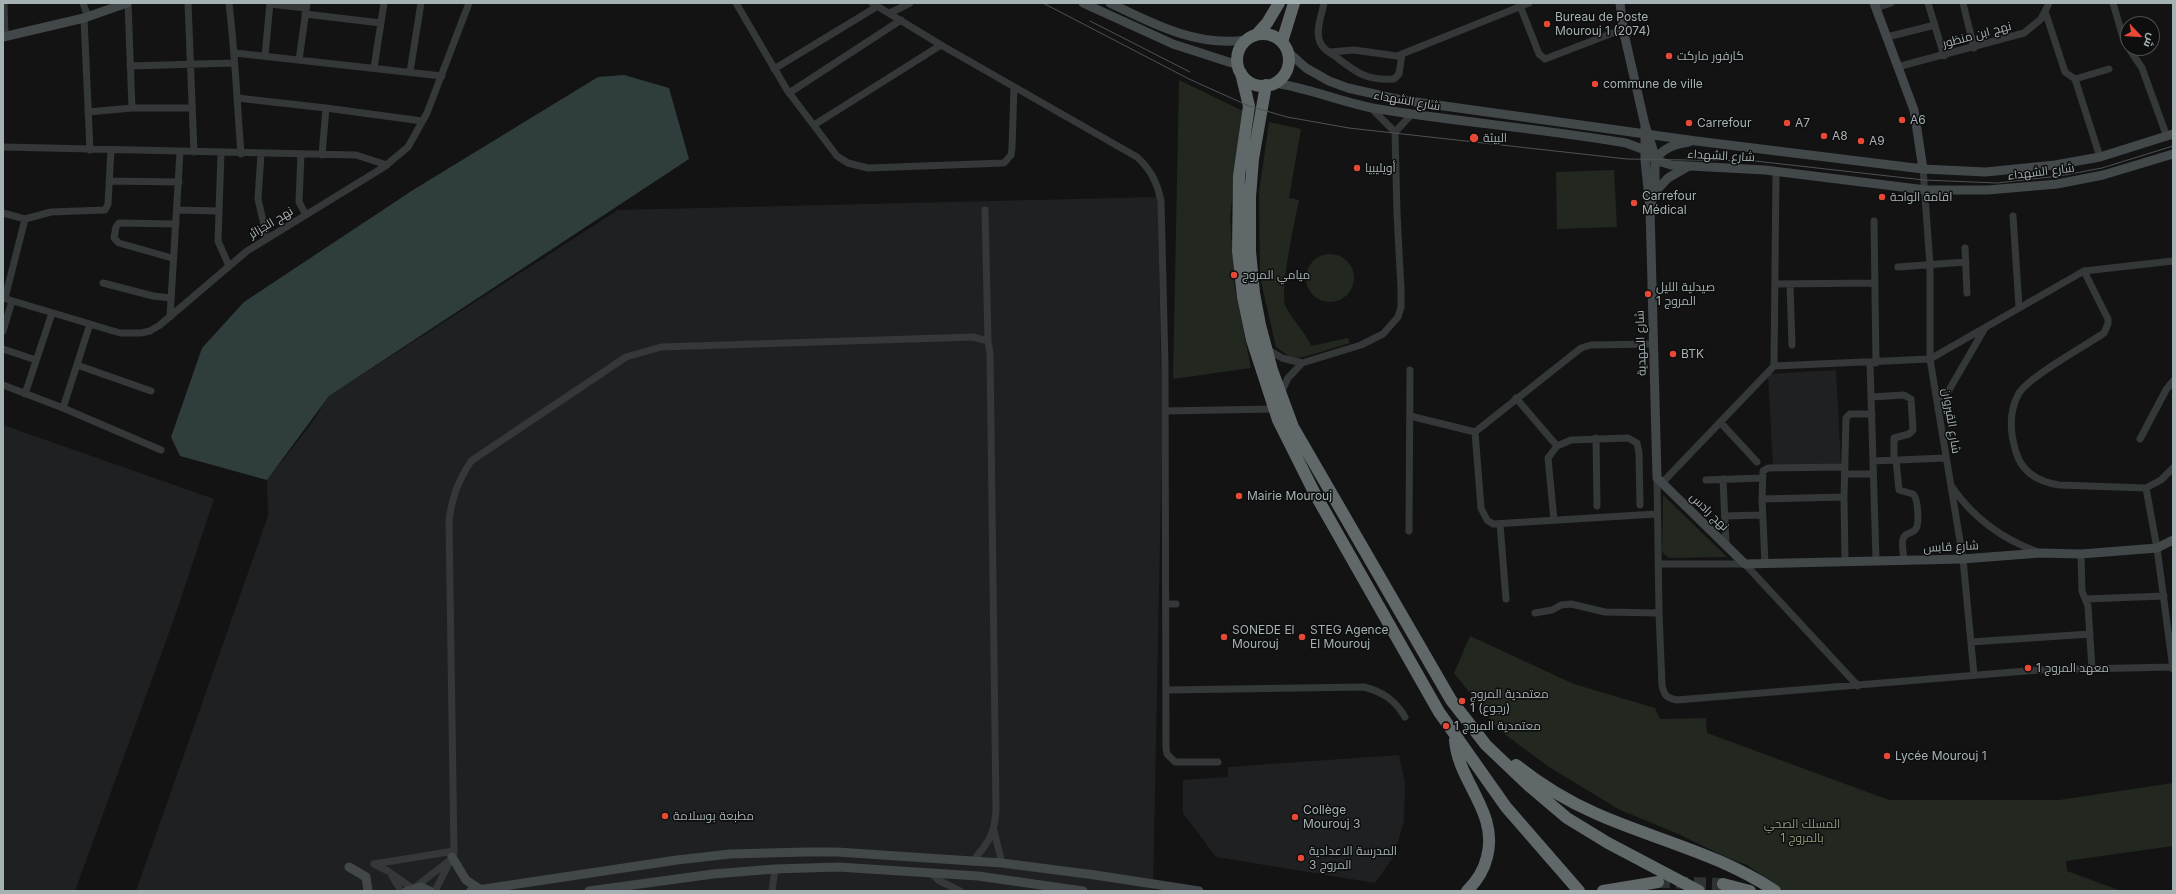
<!DOCTYPE html>
<meta charset="utf-8">
<style>
body{margin:0}
#map{position:relative;width:2176px;height:894px;overflow:hidden;background:#131314;font-family:Inter,Cairo,sans-serif}
canvas{display:block}
.frame{position:absolute;inset:0;border:4px solid #a5b2b4;pointer-events:none}
.north{position:absolute;left:2120px;top:16px;width:40px;height:40px;box-sizing:border-box;background:#0e0e0f;border:1px solid #4a5051;border-radius:50%;rotate:115deg;font-size:11px;font-weight:700;line-height:16px;text-align:center;color:#a5b2b4}
.north::after{content:'';display:block;margin:auto;width:14px;height:18px;background:#e84937;clip-path:polygon(50% 0,100% 100%,50% 72%,0 100%)}
</style>
<div id="map">
<canvas width="2176" height="894"></canvas>
<div class="frame"></div>
<div class="north">ش</div>
</div>
<script>
const g = document.querySelector('canvas').getContext('2d');
g.lineJoin = 'round';
function fill(path, color) { g.fillStyle = color; g.fill(path, 'evenodd'); }
function trace(path, color, width, dash) { g.strokeStyle = color; g.lineWidth = width; g.lineCap = dash ? 'butt' : 'round'; g.setLineDash(dash || []); g.stroke(path); }
function drawText(font, color, halo, rows, align = 'center') {
  g.font = font + ' Inter,Cairo,sans-serif'; g.lineWidth = 3; g.setLineDash([]); g.textBaseline = 'middle'; g.strokeStyle = halo; g.fillStyle = color; for (const [text, x, y, turn = 0] of rows) {
    g.save(); g.translate(x, y); g.rotate((+turn || 0) * Math.PI / 180); g.textAlign = isNaN(turn) ? turn : align; if (halo) g.strokeText(text, 0, 0); g.fillText(text, 0, 0); g.restore();
  }
}
const built = new Path2D(`
 M1158,197L1162,440L1153,891H136L268,516L267,480L309,427L329,396L618,210Z
 M1836,370L1841,464L1773,467L1768,374Z
 M3,425L214,499L175,616L75,891H3Z
 M1399,755L1405,783L1404,821L1394,856L1375,883L1216,857L1183,813V780L1228,777V767Z`);
const green = new Path2D(`
 M1179,80L1243,111L1230,217L1235,289L1251,368L1173,379Z
 M1269,122L1301,129L1289,198L1299,200C1295,219 1279,293 1286,307C1293,321 1305,331 1311,346L1348,338L1350,343L1300,358L1290,357L1276,347L1260,277L1259,192Z
 M1614,170L1617,227L1557,229L1556,172Z
 M1306 278a24 24 0 1 1 48 0a24 24 0 1 1-48 0Z
 M1663,495L1727,557L1669,558L1662,552Z
 M1470,636L1574,684L1655,708L1660,719L1706,718L1707,733L1889,800H2059L2173,783V846L2066,861L2067,871L2121,891H1783L1747,865L1730,859L1674,832L1620,810L1549,767L1499,730L1454,673Z`);
const water = new Path2D(`
 M624,75L669,88L689,159L329,396L267,480L180,456L171,437L202,348L244,302L413,190L598,77Z`);
const highwayTunnel = new Path2D(`
 M1658,882L1723,884`);
const street = new Path2D(`
 M4,3L5,36
 M83,3L88,17
 M188,3L194,152
 M229,3C235,53 237,103 241,154
 M736,3L787,90L837,156L848,163L868,168L1004,163L1011,155L1012,148L1014,87
 M872,3L941,45L1137,157C1151,170 1157,182 1161,201L1165,365L1166,748L1167,754L1175,762H1218
 M1324,3C1322,14 1316,28 1319,39C1321,48 1329,52 1336,57C1356,72 1366,81 1394,79L1399,74L1402,54
 M1519,3L1539,54L1545,59L1623,29
 M1928,3L1944,56
 M1963,3L1974,48
 M2113,3L2124,41L2142,68L2167,137
 M270,4L306,8
 M1876,8L1891,3
 M2045,11L2065,72L2075,79L2100,157
 M890,13L910,3
 M305,14L381,23
 M84,18L90,150
 M1887,37L1935,25
 M1330,52L1354,50L1397,56L1529,3
 M235,53L442,76
 M265,56L270,3
 M299,60L307,3
 M130,66L234,63
 M1897,67L2024,33L2041,19L2049,3
 M374,68L384,3
 M774,69L878,6
 M410,72L421,3
 M2075,79L2109,69
 M789,93L901,20
 M237,98L326,108L422,121
 M132,108H192
 M88,112L132,108L128,3
 M814,125L941,45
 M1395,132L1412,114
 M3,147L356,155L387,165
 M261,154L258,199L267,238
 M301,154L299,202L306,215
 M322,155L326,108
 M1923,169L1930,265V359L1963,559L1974,675
 M109,181L179,182
 M177,210L219,211L218,241L229,266
 M985,210L988,341
 M219,211L221,153
 M3,213L25,219L51,212L105,210L108,204L111,150
 M2013,216L2019,307
 M1874,221L1876,363
 M1965,248L1967,293
 M172,258L119,243L114,238L116,227L119,223L176,224
 M1898,267L1966,262
 M2084,271L2108,319V324L2104,333C2085,346 2030,376 2019,393C2009,411 2010,433 2016,452C2022,473 2040,482 2059,485L2146,488L2161,480L2173,468
 M103,283L153,296L171,298
 M1775,284L1875,283
 M1790,284L1792,345
 M3,298L120,333H141L150,331L160,325L247,251L384,167L408,147L427,113L469,3
 M5,298L25,219
 M170,317L180,152
 M3,331L12,301
 M1654,344L1591,345L1581,348L1475,432L1481,508L1487,520L1493,524L1656,514
 M3,349L36,360
 M1267,349L1282,358L1302,363
 M1870,363L1876,560
 M77,365L151,391
 M1774,366L1776,171
 M3,385L63,408L161,450
 M1281,393L1288,378L1302,363L1361,345L1383,334L1398,317L1401,307V289L1397,213L1395,132L1370,107
 M25,394L52,313
 M1871,397L1904,395L1911,399L1913,430L1909,434L1894,438V460
 M1516,398L1557,446
 M63,408L90,324
 M1938,409L1985,328
 M1165,411L1273,409
 M1410,416L1475,432
 M1720,422L1757,462
 M1596,438L1597,506
 M2140,439L2166,390L2173,381
 M1896,460L1899,490L1913,494C1918,498 1920,525 1915,530C1911,534 1905,532 1903,539C1901,545 1904,554 1904,561
 M1873,461L1946,458
 M1845,474H1873
 M1657,478L1659,613L1662,685C1664,695 1666,698 1677,700L2038,670L2173,667
 M1723,479L1726,545
 M1706,480L1762,478
 M1661,484L1774,366L1930,359L2084,271L2173,261
 M1952,487C1974,519 2002,539 2038,552
 M2146,488L2157,548L2173,669
 M1762,499L1844,497
 M1725,516L1762,515
 M1554,520L1548,458L1557,446L1571,440L1628,438L1637,443L1639,453L1640,505
 M1500,524L1506,599
 M1409,531L1410,370
 M2081,554L2082,591L2088,606L2092,669
 M1845,561L1844,497L1846,418L1850,414H1872
 M1765,563L1762,499L1763,471L1768,468L1845,467
 M1658,564H1745L1858,686
 M2086,599L2164,596
 M1166,604H1176
 M1535,613L1552,610L1561,605L1571,604L1605,612L1659,613
 M1971,642L2090,634
 M1167,690L1364,687C1383,692 1395,700 1405,717
 M994,831L1002,863
 M374,864L454,851
 M374,864L388,871L412,888
 M932,874L938,880L960,891
 M392,876L401,891
 M414,888L449,861
 M435,891L454,853L449,521C452,496 458,482 471,461L626,357L661,347L973,337L988,341L990,353L996,809C995,835 988,843 972,862
 M772,891L775,869`);
const secondary = new Path2D(`
 M1083,3L1173,44L1238,65
 M1110,3C1153,24 1197,47 1246,40
 M1620,3L1623,29L1645,125L1655,156V192L1650,207
 M1874,3L1914,110L1923,169
 M3,37L84,18L127,3
 M1287,51L1306,68L1329,81L1348,88L1401,100L1696,141L1923,169L1986,172L2055,165L2100,157L2173,134
 M1274,83C1310,88 1343,103 1378,109C1460,122 1543,129 1626,143L1645,150L1655,160L1671,165L1765,170L1926,190H1988L2057,184L2103,175L2173,154
 M1645,125V160L1650,208L1657,478L1745,564L1963,559L2040,553L2081,554L2157,548L2173,540
 M1655,161C1662,148 1675,144 1689,142
 M1655,192L1668,178L1687,167
 M452,857L466,880L481,890
 M349,867L366,877L368,891
 M407,891L421,887L430,891
 M471,891L677,860L730,854L805,852H837L1002,863L1095,875L1199,891
 M589,891L713,874L775,869L838,867L978,876L1083,891`);
const highway = new Path2D(`
 M1257,34L1267,23L1279,3
 M1237 60a26 26 0 1 1 52 0a26 26 0 1 1-52 0Z
 M1282,42L1294,3
 M1241,73L1249,106L1239,176L1238,251L1243,297L1252,340L1278,420L1315,494L1439,712L1506,807L1579,891
 M1266,85L1253,159L1250,197V251L1254,293L1260,325L1272,370L1293,427L1451,700L1486,745L1528,785L1567,818L1608,843L1699,891
 M1455,740C1458,782 1499,812 1487,857C1484,870 1476,882 1467,891
 M1516,765C1541,785 1567,801 1597,814C1656,840 1720,854 1775,891
 M1723,884L1750,891
 M1603,891L1658,882`);
const tram = new Path2D(`
 M1043,3L1189,79L1249,106L1287,117L1349,128L1627,159L1755,161L1924,180L1997,183L2059,176L2102,168L2173,146
 M1090,21L1190,72`);
const markers = [
 [1547,24,4,"#e84937"],
 [1669,56,4,"#e84937"],
 [1595,84,4,"#e84937"],
 [1902,120,4,"#e84937"],
 [1689,123,4,"#e84937"],
 [1787,123,4,"#e84937"],
 [1824,136,4,"#e84937"],
 [1474,138,5,"#e84937"],
 [1861,141,4,"#e84937"],
 [1357,168,4,"#e84937"],
 [1882,197,4,"#e84937"],
 [1634,203,4,"#e84937"],
 [1234,275,4,"#e84937"],
 [1648,294,4,"#e84937"],
 [1673,354,4,"#e84937"],
 [1239,496,4,"#e84937"],
 [1224,637,4,"#e84937"],
 [1302,637,4,"#e84937"],
 [2028,668,4,"#e84937"],
 [1462,701,4,"#e84937"],
 [1446,726,4,"#e84937"],
 [1887,756,4,"#e84937"],
 [665,816,4,"#e84937"],
 [1295,817,4,"#e84937"],
 [1301,858,4,"#e84937"]
];
const poiNames = [
 ["Bureau de Poste",1555,17],
 ["Mourouj 1 (2074)",1555,31],
 ["كارفور ماركت",1677,56],
 ["commune de ville",1603,84],
 ["A6",1910,120],
 ["Carrefour",1697,123],
 ["A7",1795,123],
 ["A8",1832,136],
 ["البيئة",1483,138],
 ["A9",1869,141],
 ["أويليبيا",1365,168],
 ["Carrefour",1642,196],
 ["Médical",1642,210],
 ["اقامة الواحة",1890,197],
 ["ميامي المروج",1242,275],
 ["صيدلية الليل",1656,287],
 ["المروج 1",1656,301],
 ["BTK",1681,354],
 ["Mairie Mourouj",1247,496],
 ["SONEDE El",1232,630],
 ["Mourouj",1232,644],
 ["STEG Agence",1310,630],
 ["El Mourouj",1310,644],
 ["معهد المروج 1",2036,668],
 ["معتمدية المروج",1470,694],
 ["1 (رجوع)",1470,708],
 ["معتمدية المروج 1",1454,726],
 ["Lycée Mourouj 1",1895,756],
 ["Collège",1303,810],
 ["Mourouj 3",1303,824],
 ["مطبعة بوسلامة",673,816],
 ["المدرسة الاعدادية",1309,851],
 ["المروج 3",1309,865]
];
const streetNames = [
 ["نهج ابن منظور",1977,35,-15],
 ["شارع الشهداء",1407,101,10],
 ["شارع الشهداء",1721,156,3],
 ["شارع الشهداء",2041,172,-7],
 ["نهج الجزائر",271,223,-31],
 ["شارع المهدية",1641,343,-92],
 ["شارع القيروان",1951,421,81],
 ["نهج رادس",1709,512,44],
 ["شارع قابس",1951,547,-3]
];
const parkNames = [
 ["المسلك الصحي",1802,824],
 ["بالمروج 1",1802,838]
];
fill(built, '#1f2021');
fill(green, '#22271f');
fill(water, '#2f3e3c');
trace(highwayTunnel, '#303334', 12, [12, 6]);
trace(street, '#343839', 7);
trace(secondary, '#424749', 9);
trace(highway, '#60686a', 12);
trace(tram, '#4d5254', 1);
for (const [x, y, r, color] of markers) { const dot = new Path2D(); dot.arc(x, y, r, 0, 2 * Math.PI); g.fillStyle = color; g.fill(dot); trace(dot, '#0e0e0f', 1.5); }
drawText('12px', '#a5b2b4', '#0e0e0f', poiNames, 'left');
drawText('12px', '#a5b2b4', '#0e0e0f', streetNames);
drawText('12px', '#8d9e7d', '#0e0e0f', parkNames);
</script>
